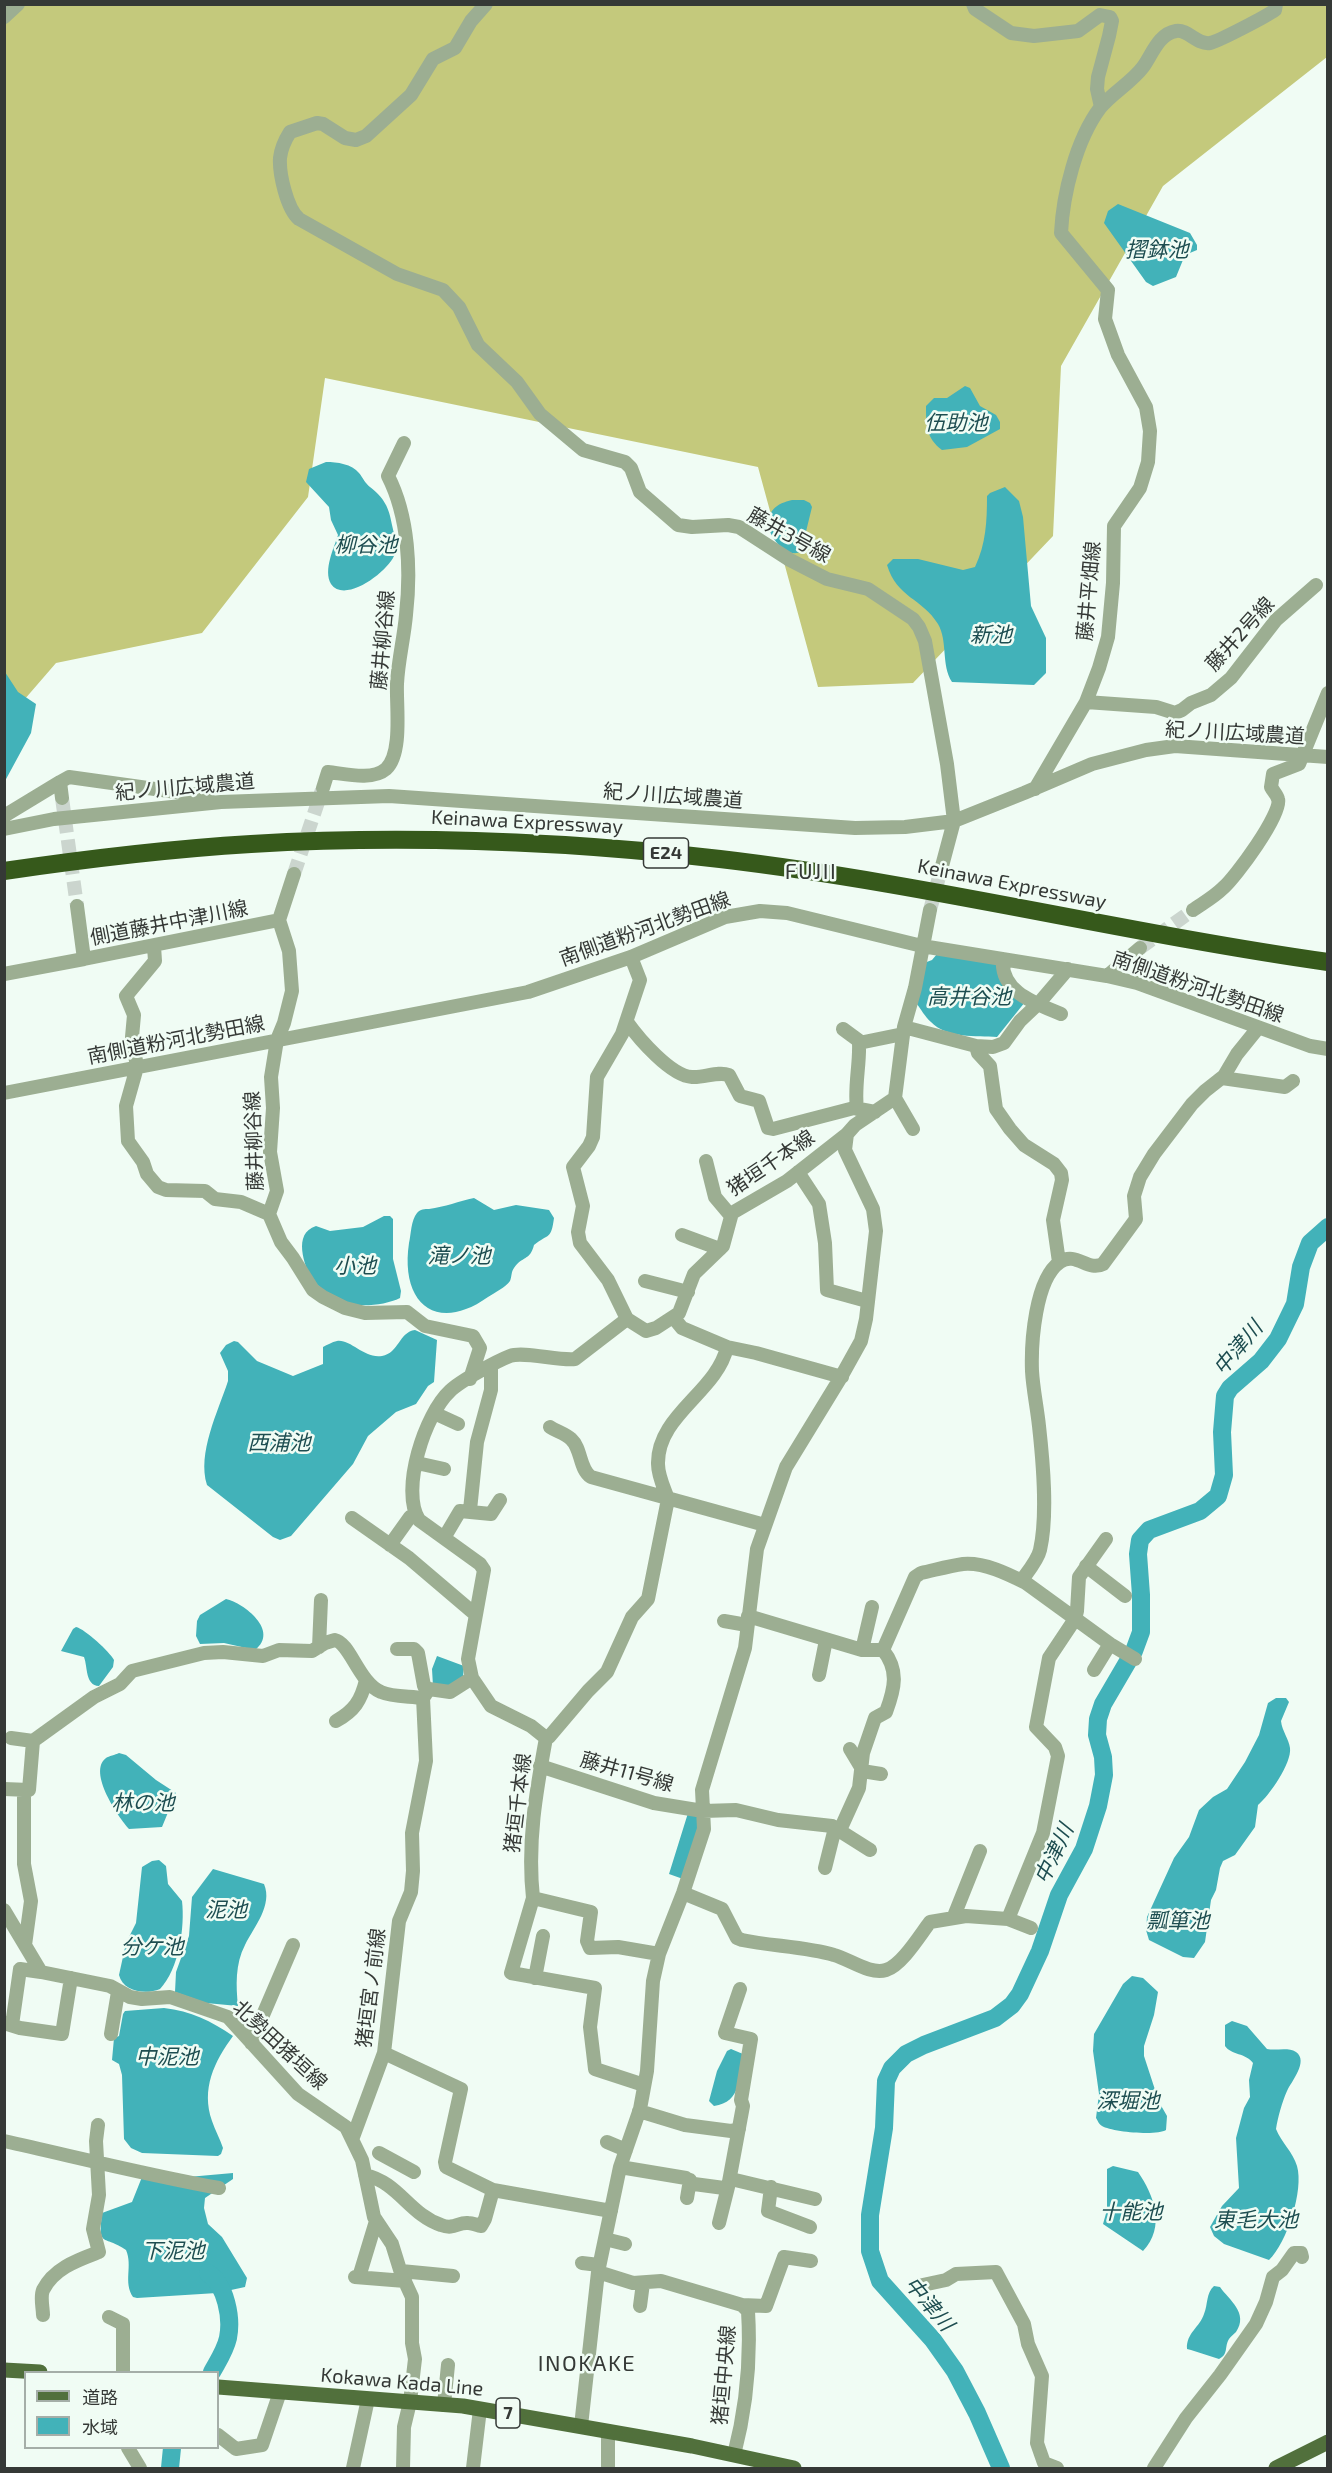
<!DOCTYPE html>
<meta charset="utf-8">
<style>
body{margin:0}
#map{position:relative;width:1332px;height:2473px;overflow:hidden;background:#f0fcf4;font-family:"Exo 2","Noto Sans JP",sans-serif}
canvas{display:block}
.frame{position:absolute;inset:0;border:6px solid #353936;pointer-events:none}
.legend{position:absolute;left:24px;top:2371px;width:195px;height:78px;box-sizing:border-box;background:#f0fcf4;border:2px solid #a5aea8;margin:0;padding:8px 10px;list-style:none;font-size:18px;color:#353936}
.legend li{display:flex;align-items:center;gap:12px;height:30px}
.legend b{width:30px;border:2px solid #a5aea8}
</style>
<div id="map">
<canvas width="1332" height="2473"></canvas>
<div class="frame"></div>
<ul class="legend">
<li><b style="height:8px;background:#51703c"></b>道路</li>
<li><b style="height:16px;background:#42b2b9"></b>水域</li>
</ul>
</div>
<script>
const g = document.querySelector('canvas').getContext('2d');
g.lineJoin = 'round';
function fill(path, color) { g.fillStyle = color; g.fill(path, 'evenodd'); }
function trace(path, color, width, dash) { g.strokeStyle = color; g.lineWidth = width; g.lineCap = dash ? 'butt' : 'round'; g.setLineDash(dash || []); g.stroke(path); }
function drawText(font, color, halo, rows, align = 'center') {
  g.font = font + ' "Exo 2","Noto Sans JP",sans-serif'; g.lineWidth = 5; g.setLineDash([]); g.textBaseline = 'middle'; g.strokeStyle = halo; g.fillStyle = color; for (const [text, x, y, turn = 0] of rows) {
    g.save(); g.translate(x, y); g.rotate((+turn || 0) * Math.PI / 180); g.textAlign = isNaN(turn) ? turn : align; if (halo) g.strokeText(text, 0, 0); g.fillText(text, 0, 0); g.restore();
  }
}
const forest = new Path2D(`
 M5,5H1327V57L1163,186L1061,366L1053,536L913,683L818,687L758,467L325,378L308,497L202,633L56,663L5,722Z`);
const water = new Path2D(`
 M1118,204L1190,233L1197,245V250L1185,255L1176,277L1153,286L1146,282L1104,223L1108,211Z
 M965,386L970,388L980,406L996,415L1000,422V429L967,447L942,450C926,438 926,425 926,406L934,398H947Z
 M326,462C337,462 352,464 359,473C363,478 365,483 370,487C384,498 389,507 392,525C394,534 398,548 394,556C387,572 345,604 331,584C323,570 334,548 338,535L331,520L329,507L306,482L309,469Z
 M1005,487L1019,501L1023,517L1031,606L1046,638V673L1034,685L952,682C941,665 948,641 938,624C922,598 897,598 887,565L893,559H918L963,570L975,567C986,544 987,521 987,496L990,493Z
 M792,500H804L810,503L812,507L801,552C785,558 772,539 767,525C770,509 776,504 792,500Z
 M5,672L18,692L36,704L31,733L5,781Z
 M937,954L998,964L1025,1002L997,1037C977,1036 946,1038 931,1022C925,1017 921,1009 916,1003L924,963L932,960Z
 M474,1198L494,1210L516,1205L549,1210L554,1218C551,1240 549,1233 534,1245C530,1261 522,1256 514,1268C511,1272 512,1276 510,1281C506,1287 494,1293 488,1297C436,1334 400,1303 409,1243C411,1234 411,1220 417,1213C420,1209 425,1209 429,1209C445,1207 459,1201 474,1198Z
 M384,1216H390L393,1219V1259L401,1291L400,1298C384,1306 355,1308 338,1301C328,1296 321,1286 311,1281C305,1264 292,1234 316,1226L330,1231L363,1227Z
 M415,1330L437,1340L434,1382L428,1386L416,1404L396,1412L368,1436L353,1464L291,1536L280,1540L273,1537L207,1485C197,1453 218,1412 228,1381V1371L220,1353L226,1345L234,1341L238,1342L257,1361L293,1376L323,1364V1347C327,1345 332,1342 337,1341C351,1339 364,1359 382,1356C399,1353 399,1332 415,1330Z
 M226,1599C244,1603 280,1631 255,1650L224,1643L200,1644L196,1636L197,1621L200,1615Z
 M76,1627C85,1629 110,1652 114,1660L113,1667L99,1686C85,1685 88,1668 84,1657L61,1651L73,1629Z
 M437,1656L464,1666L463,1677L456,1686H433L432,1669Z
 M1276,1698H1286L1289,1702L1281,1721C1282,1731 1289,1739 1290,1748C1292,1763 1269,1796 1258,1805L1255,1827L1235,1855L1223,1861L1220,1868L1216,1890L1211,1900L1205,1942L1194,1958L1183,1957L1149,1940L1146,1930L1147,1917L1174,1858L1189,1837L1199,1810L1213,1797L1227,1789L1245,1762L1259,1735L1268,1703Z
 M119,1753L126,1755L156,1780L176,1793L162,1827L129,1829C119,1818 87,1772 106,1758C109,1756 115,1755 119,1753Z
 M688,1813L697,1817L698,1831L683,1879L669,1874Z
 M159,1860L166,1866L168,1884L182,1901C185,1927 179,1969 160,1989C146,1995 123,1992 119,1975L126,1943L136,1923L142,1867L152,1861Z
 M213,1869L264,1884C273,1905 254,1927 245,1945C235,1964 236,1986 238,2006L206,2003L175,1992L176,1972L189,1936L192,1897Z
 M1132,1976L1143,1978L1158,1992L1154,2015L1144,2046V2056L1159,2102L1167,2116L1166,2130C1157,2136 1112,2132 1102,2126C1098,2123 1098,2121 1096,2118L1099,2094L1093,2051L1094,2034L1123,1984Z
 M164,2008C191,2011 211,2021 233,2036C214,2062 201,2089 212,2121C215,2130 220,2139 223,2148L221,2154L218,2156L142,2153L131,2148L124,2139L122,2075L119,2064L112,2060L114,2038L119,2036L123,2014L125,2011Z
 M1232,2021L1247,2026L1267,2049C1276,2051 1288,2047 1296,2052C1309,2061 1291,2082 1287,2091C1282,2102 1278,2117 1276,2129C1281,2142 1293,2152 1297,2166C1304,2190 1287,2243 1269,2260L1224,2244L1214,2236L1210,2227L1222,2206L1239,2188L1236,2138L1244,2108L1250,2097L1249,2080L1253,2063C1246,2053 1231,2055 1225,2046V2025Z
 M731,2049L743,2054C739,2077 742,2102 714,2106L709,2101L717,2071L727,2051Z
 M1113,2166L1138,2172C1154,2195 1166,2227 1143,2251L1103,2224L1107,2210V2169Z
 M144,2172L188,2177L233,2173V2179L205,2198L204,2208L208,2224L222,2237L247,2278L245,2287L217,2293L137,2298L133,2297C123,2282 133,2266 126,2250C103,2234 98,2249 102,2213L132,2202Z
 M1214,2286L1220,2287C1229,2300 1249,2313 1236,2332C1234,2334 1231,2336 1229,2339C1224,2347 1229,2354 1219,2359L1191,2350L1187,2349C1186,2333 1200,2327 1204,2314C1208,2304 1206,2293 1214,2286Z`);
const river = new Path2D(`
 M208,2273C226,2285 232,2318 228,2338C225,2351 218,2361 212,2372
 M170,2468L172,2448
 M1001,2468L977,2413L955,2371L933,2340L880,2281L870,2251V2215L884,2128L886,2081L892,2068L906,2054L924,2045L995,2018L1012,2005L1020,1994L1040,1951L1059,1895L1084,1849L1098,1806L1104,1775L1103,1757L1097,1735L1098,1719L1103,1704L1134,1651L1141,1632V1595L1138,1554L1140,1540L1149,1530L1200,1511L1218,1496L1224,1475L1222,1432L1225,1396L1230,1388L1261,1361L1278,1339L1295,1304L1301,1267L1310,1243L1328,1227`);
const minorTunnel = new Path2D(`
 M62,798L77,906
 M294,874L322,790
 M930,910L942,866
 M1140,948L1193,910`);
const minor = new Path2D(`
 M486,4L471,21L455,48L433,59L411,95L366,136L356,140L345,138L323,124L317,123L290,132C285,140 281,148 280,158C279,174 287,209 299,219L397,274L443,290L459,307L478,345L517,382L540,414L583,450L625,462L631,468L640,492L678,525L692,527L728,525L739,527L790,560L827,579L868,589L913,619L919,627L925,641L947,764L954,821L942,866
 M973,4L975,9L1011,33L1034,36L1078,31L1100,15L1110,17L1112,21L1109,36L1098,77L1097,89L1101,107
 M4,17L18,4
 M1086,702L1156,707L1175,713L1182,710L1191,703L1211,695L1231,678L1276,620L1316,585
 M323,788L328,772C346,774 372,781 386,769C403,753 396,705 397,684C398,661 404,638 406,615C411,571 409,517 388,476L404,443
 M1035,789L1086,702L1099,668L1108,637L1113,583L1114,526L1140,488L1148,462L1150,431L1146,407L1118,355L1105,319L1108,290L1061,233C1063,194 1076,140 1100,108C1112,93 1131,83 1143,67C1152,55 1158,34 1176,31C1188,29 1197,45 1210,43C1217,42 1267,16 1275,10L1276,4
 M62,798L60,782L69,777L205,796L212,803
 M4,816L60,782
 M4,829L54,819L221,802L389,796L855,828L905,827L954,821L1024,793L1092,764L1146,750L1175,746L1328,757
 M294,874L279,920L289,951L292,991L284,1023L277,1040L271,1077L273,1108L270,1152L277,1191L269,1214L281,1242L293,1258L313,1290L323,1297L345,1308L365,1313L407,1312L425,1326L473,1336L480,1348L470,1379
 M77,906L84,959L279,920
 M1193,910C1203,903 1214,897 1223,888C1235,878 1283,813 1278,799C1277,795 1273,791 1271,787L1273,774L1299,764L1328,693
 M154,946L155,961L126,996L134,1015L132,1037L137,1067L126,1106L128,1141L143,1162L147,1174L158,1187L166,1190L205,1191L215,1199L241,1202L269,1214
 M1003,959C1000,992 1035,1003 1061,1014
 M4,974L84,959
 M1107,976L1140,948
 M627,1022C639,1039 671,1076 692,1077C704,1078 718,1071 729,1075L740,1096L759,1101L768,1128L773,1129L854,1108L875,1112
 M904,1027L976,1046L993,1047L1004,1043L1020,1021L1039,1003L1068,969
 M843,1029L862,1043
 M976,1046L978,1053L990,1066L996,1109L1010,1129L1024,1145L1054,1164L1061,1173L1062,1180L1053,1220L1059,1262
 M1222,1078L1285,1087L1293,1081
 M4,1093L528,992L631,957L725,917L760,911L787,913L922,946L1107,976L1137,983L1310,1046L1328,1049
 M895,1098L913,1129
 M857,1109C854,1087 860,1065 859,1043L903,1034
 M706,1161L715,1197L731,1216
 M798,1172L819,1204L825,1243L827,1290L867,1301
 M682,1235L720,1249
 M645,1281L688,1292
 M627,1319L608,1280L580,1243L578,1232L583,1206L573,1167L589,1146L593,1137L597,1077L622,1034L640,980L631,957
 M727,1347L756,1353L842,1377
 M434,1413L458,1424
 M550,1427C556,1431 566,1434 571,1439C582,1449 579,1469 591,1477L765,1525
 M417,1463L444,1469
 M470,1510L477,1442L491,1390V1366
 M352,1518L409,1558L476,1615
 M444,1538L460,1511L491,1514L500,1500
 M390,1545L410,1517
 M1086,1566L1125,1596
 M1026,1583L1024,1577C1030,1569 1038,1559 1040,1550C1048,1515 1043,1462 1039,1426C1037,1407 1033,1389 1032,1371C1031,1343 1035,1279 1060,1262C1076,1251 1088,1272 1103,1264L1136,1219L1134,1196L1140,1177L1154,1154L1192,1104L1205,1091L1224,1076L1237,1054L1258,1028
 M748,1616L862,1650H883L915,1577L921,1573C935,1570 949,1566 963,1564C984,1562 1008,1574 1026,1583L1110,1644L1135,1659
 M724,1621L747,1625
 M319,1647L321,1600
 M397,1649H414L418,1653L424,1686L429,1689
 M862,1650L872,1607
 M1094,1670L1110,1644
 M819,1675L826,1640
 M336,1721C354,1711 361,1701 366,1680
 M11,1738L33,1741
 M546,1738L549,1737L588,1691L607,1672L632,1617L648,1599L668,1499C664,1488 658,1476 658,1464C657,1415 717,1392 727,1347L682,1328L673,1317
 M850,1749L862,1769
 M540,1766L654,1803L703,1811L736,1810L778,1820L832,1826L870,1850
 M862,1771L881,1774
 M4,1789L29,1790L33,1741L94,1697L120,1684L132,1671L204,1653L223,1652L263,1656L279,1650L312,1651L325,1643L335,1640C350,1643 359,1683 381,1692C392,1697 410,1696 423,1698L429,1689L450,1692L472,1678
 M24,1790V1864L31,1901L25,1945
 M840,1830L859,1788L863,1753L875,1718L886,1712C895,1688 899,1670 883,1650
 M825,1868L835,1828
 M683,1893L722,1909L737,1938L742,1940C771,1946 807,1947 834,1955C849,1959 870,1975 886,1970C902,1965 920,1935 930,1922L966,1916L1008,1919L1043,1833L1058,1756L1055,1747L1036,1727L1049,1658L1075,1619L1077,1611L1079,1577L1106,1539
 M533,1898L511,1973L595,1988L590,2027L595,2069L644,2085
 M4,1910L41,1972L110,1986L130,1997L142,1999L170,1997L228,2017L298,2094L346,2127L362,2160L374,2217L392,2244L401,2273L412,2297V2343L415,2359L410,2402L404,2427L403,2468
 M954,1916L980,1851
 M1008,1919L1031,1928
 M659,1954L618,1947L590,1948L587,1941L591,1912L533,1898C527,1843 536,1792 546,1738L531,1726L491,1706L472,1678L468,1659L484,1570L480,1564L419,1520C400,1490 425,1414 450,1391C460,1381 497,1361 510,1356C523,1351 559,1361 575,1359L627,1319L646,1331L656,1328L679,1313L694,1274L723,1246L732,1213L787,1181L847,1134
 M535,1978L543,1936
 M4,2023L20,2028L62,2034L71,1978
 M12,2025L20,1969L41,1972
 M111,2034L118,1992
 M251,2043L293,1945
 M384,2053L461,2089L445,2162L446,2167L493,2190L611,2211
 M639,2111L685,2125L731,2131L739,2129
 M353,2137L384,2053L399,1921L411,1892L413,1871L412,1833L426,1761L423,1698
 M4,2141C76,2157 147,2175 219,2188
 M607,2142L626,2150
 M379,2153L414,2172
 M620,2167L686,2178L694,2184L724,2188L728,2187L743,2106L741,2100L751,2039L725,2033L740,1989
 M365,2175C398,2182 410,2215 441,2225C454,2230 458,2222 468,2223C472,2223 477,2225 481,2226L485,2219L493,2190
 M731,2179L815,2199
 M771,2187L768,2211L810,2227
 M687,2198L690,2180
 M719,2223L728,2187
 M605,2239L625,2244
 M582,2263L599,2265
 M401,2271L453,2276
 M598,2272L633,2283L661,2281L742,2305L748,2311C751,2359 746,2409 734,2455
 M355,2277L405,2281
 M359,2277L376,2221
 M918,2286L946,2280L956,2274L996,2272L1024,2324L1028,2344L1042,2376L1037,2443L1044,2463L1057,2468
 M742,2305L766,2306L784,2257L811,2261
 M640,2306L643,2283
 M43,2315C43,2308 40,2297 43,2290C54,2268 78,2260 99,2252L93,2229L99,2195L96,2141L98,2125
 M109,2317L123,2324V2372
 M444,2405L448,2365
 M581,2426L598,2272L620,2167L640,2109L647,2071L653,1981L659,1954L683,1893L704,1829L702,1790L745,1648L757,1549L786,1467L841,1377L861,1341L866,1319L876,1231L873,1209L845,1150L847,1134L855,1125L895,1098L904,1027L915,988L930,910
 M218,2435L236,2449L262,2445L280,2392
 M128,2448L140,2468
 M353,2468L368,2399
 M473,2468L480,2409
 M608,2468V2431
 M1154,2468L1186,2418L1220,2375L1256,2324L1266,2302L1273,2277L1282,2270L1294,2253H1301L1302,2257`);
const major = new Path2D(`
 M4,2370L40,2372
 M218,2387L463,2406L692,2446L794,2468
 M1276,2468L1328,2442`);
const highway = new Path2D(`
 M4,871C86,859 168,849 251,844C407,835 564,841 720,859C924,883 1124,933 1328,962`);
const shields = [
 [666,853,45],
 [508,2413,24]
];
const shieldNames = [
 ["E24",666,853],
 ["7",508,2413]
];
const streetNames = [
 ["藤井3号線",789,535,29],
 ["藤井平畑線",1089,591,-85],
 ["藤井2号線",1240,634,-48],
 ["藤井柳谷線",383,640,-85],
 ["紀ノ川広域農道",1235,733,3],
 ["紀ノ川広域農道",185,787,-5],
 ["紀ノ川広域農道",673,796,4],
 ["Keinawa Expressway",527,822,3],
 ["Keinawa Expressway",1012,884,11],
 ["側道藤井中津川線",169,923,-11],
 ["南側道粉河北勢田線",645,929,-20],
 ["南側道粉河北勢田線",1198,987,19],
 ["南側道粉河北勢田線",176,1040,-11],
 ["藤井柳谷線",254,1141,-92],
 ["猪垣千本線",771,1163,-34],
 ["藤井11号線",627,1772,16],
 ["猪垣千本線",518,1803,-83],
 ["猪垣宮ノ前線",371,1988,-83],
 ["北勢田猪垣線",280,2045,43],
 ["猪垣中央線",724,2375,-85],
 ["Kokawa Kada Line",402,2382,5]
];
const waterNames = [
 ["摺鉢池",1157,250],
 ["伍助池",956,423],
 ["柳谷池",366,545],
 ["新池",991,635],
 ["高井谷池",969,997],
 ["滝ノ池",459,1256],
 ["小池",355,1266],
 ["中津川",1238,1348,-50],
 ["西浦池",279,1443],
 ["林の池",143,1803],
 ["中津川",1054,1854,-65],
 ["泥池",226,1910],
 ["瓢箪池",1178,1921],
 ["分ケ池",152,1947],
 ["中泥池",167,2057],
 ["深堀池",1128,2101],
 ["十能池",1131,2212],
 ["東毛大池",1256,2220],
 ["下泥池",173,2251],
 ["中津川",929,2304,50]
];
const quarterNames = [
 ["FUJII",811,872],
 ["INOKAKE",587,2364]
];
fill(forest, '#c4c97c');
fill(water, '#42b2b9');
trace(river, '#42b2b9', 18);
trace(minorTunnel, '#cbd5ce', 14, [14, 7]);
trace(minor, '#9cae92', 14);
trace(major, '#51703c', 15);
trace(highway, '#36591b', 18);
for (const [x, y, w] of shields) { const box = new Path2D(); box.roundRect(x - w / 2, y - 15, w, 30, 4.5); g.fillStyle = '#f0fcf4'; g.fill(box); trace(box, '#353936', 1.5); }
drawText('bold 18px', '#353936', null, shieldNames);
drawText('20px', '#353936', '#f0fcf4', streetNames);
drawText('italic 21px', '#1d4d50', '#f0fcf4', waterNames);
g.letterSpacing = '1.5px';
drawText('22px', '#353936', '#f0fcf4', quarterNames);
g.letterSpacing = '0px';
</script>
